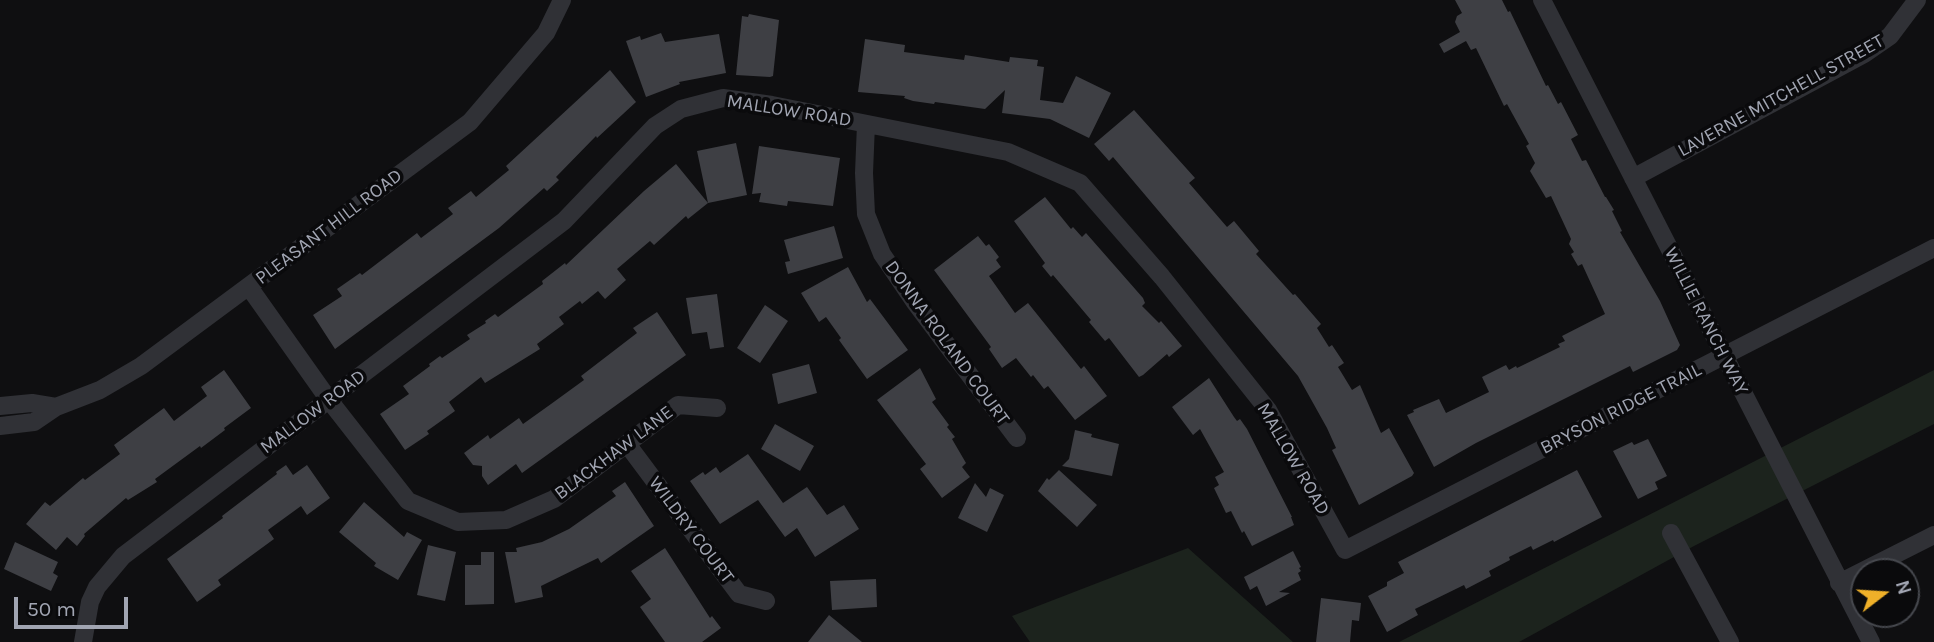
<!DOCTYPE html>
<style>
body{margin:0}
#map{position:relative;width:1934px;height:642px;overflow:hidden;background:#0f0f11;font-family:Karla,sans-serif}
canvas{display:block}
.north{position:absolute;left:1850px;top:558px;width:70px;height:70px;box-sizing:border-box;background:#0a0a0c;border:2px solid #46484e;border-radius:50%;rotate:73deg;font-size:19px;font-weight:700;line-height:28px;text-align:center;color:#a1a5b2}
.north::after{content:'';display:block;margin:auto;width:24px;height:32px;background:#efb029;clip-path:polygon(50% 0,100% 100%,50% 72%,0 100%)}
.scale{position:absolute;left:14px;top:597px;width:114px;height:32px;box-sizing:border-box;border:4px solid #a1a5b2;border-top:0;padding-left:9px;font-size:21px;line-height:24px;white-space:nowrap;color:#a1a5b2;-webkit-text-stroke:5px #0a0a0c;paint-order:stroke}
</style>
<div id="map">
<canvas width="1934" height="642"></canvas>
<div class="north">N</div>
<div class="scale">50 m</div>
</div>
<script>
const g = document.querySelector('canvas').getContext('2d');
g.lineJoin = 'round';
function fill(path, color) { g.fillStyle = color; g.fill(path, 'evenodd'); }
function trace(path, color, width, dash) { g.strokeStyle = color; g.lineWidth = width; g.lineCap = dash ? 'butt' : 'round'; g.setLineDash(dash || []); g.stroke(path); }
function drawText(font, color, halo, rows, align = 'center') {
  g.font = font + ' Karla,sans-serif'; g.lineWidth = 7; g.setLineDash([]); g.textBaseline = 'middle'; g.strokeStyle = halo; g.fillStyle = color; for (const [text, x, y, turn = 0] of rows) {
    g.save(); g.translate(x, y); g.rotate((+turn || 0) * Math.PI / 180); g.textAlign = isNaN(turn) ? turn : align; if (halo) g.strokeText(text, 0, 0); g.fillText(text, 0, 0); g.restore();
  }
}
const green = new Path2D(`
 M1934,370V424L1694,546L1519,642H1399Z
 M1188,548L1293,642H1030L1012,616Z`);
const building = new Path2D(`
 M1455,0H1502L1508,12L1510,11L1546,86L1548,85L1558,104L1561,102L1578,135L1571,139L1582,161L1586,160L1605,197H1606L1614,210L1612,211L1622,231L1620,232L1660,301L1680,345L1677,350L1633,372L1630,366L1476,443L1434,467L1407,415L1414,412L1413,410L1439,399L1446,413L1489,392L1482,377L1506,365L1509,370L1516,366L1517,368L1560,347L1558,344L1565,341L1562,336L1605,314L1582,264L1578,266L1571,254L1574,252L1569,244L1571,239L1551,196L1546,198L1530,171L1535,163L1526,146L1529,144L1507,104L1504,106L1476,48L1471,50L1466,41L1444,53L1439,44L1460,32L1455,22L1457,16L1462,13Z
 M749,14L779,20L773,76L770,77L736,75L742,16L748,17Z
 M661,33L665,42L719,34L726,73L679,82L680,84L646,97L626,41L640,36L641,40Z
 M865,39L905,45L904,52L964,60L965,55L1009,62L1010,57L1038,60L1037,66L1044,67L1040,100L1063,103L1076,76L1111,93L1089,138L1050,119L1002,113L1005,90L985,109L935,102L934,104L913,101L904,98L905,96L858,92Z
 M610,70L636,102L597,138L596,136L556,177L559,180L547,191L544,188L499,228L335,349L313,315L342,296L337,289L360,273L362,275L417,233L421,238L453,214L448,208L471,191L476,197L509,170L506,166Z
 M1134,110L1195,178L1189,183L1227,227L1234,221L1259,251L1256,254L1293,295L1295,294L1321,324L1317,328L1329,347L1332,345L1344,363L1338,367L1352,390L1360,385L1381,433L1389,428L1414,473L1412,476L1359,505L1332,450L1336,448L1327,428L1298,376L1113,157L1109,161L1094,144Z
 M736,143L747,195L708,203L697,151Z
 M759,146L840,158L833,206L788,201L787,206L759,202L761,193L752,194Z
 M676,164L708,203L688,219L686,216L654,245L650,241L617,269L626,280L605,299L598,291L582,304L580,301L559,317L564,324L537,344L540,349L485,383L481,377L449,402L455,411L427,431L429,434L405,450L380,414L409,394L403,386L430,366L429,364L440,356L442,358L470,339L467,335L486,323L485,321L495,314L498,317L543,284L542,281L565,263L566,265L644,191Z
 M1045,197L1071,229L1073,227L1082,237L1086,233L1143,298L1145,303L1142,306L1159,323L1161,321L1182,346L1169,357L1167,354L1143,375L1139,377L1109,338L1105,341L1089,322L1091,320L1053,275L1051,277L1042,266L1045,263L1014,221Z
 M834,226L843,258L788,274L785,262L790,261L784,240Z
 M978,236L986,246L989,244L999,257L996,260L1001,267L989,276L1015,313L1028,303L1081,369L1084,366L1107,396L1075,420L1048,386L1044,389L1033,375L1031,377L1016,358L1002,368L989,349L991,347L934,270Z
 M848,267L867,302L870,299L908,350L867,379L839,340L841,338L826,317L819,322L801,293Z
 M717,294L724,347L710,349L707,332L692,334L686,298Z
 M765,305L788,321L760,363L737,348Z
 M657,312L686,355L522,473L516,464L488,485L482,476V466L473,465L464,453L488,435L490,439L519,418L523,424L551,404L584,380L581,376L637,333L633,328Z
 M809,364L817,393L778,404L772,374Z
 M920,368L936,399L932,402L949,425L947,427L955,437L952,439L966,463L962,467L970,477L942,498L920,469L926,464L877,400Z
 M224,370L251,408L224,428L225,430L201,448L200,446L155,479L157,482L128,500L126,498L84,534L85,536L77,546L67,537L56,550L26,524L45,502L50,506L83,478L85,480L120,454L114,445L164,408L174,421L207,396L201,387Z
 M1209,378L1234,417L1237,421L1240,419L1247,429L1292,517H1291L1294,525L1252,546L1244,531L1242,533L1231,511L1226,513L1214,488L1219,485L1215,477L1224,472L1200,429L1193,435L1172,407Z
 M775,424L814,446L800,471L761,449Z
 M1075,430L1092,434L1091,437L1119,444L1112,476L1062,466L1069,459Z
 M1648,439L1667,476L1655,482L1658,489L1638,499L1613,451L1632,442L1634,445Z
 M748,454L783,503L807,487L827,515L844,505L859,529L815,557L797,528L785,537L758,500L720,524L690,481L703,472L705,475L716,467L720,473Z
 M286,465L293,475L307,465L330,498L307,515L301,506L268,530L274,539L218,580L221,585L197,602L167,559L223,518L222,516L277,474L276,472Z
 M1059,470L1097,505L1077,527L1038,491L1047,478L1049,480Z
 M1577,470L1602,517L1554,542L1553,540L1533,550L1531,546L1509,557L1510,560L1489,571L1491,576L1466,589L1464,585L1415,609L1418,615L1387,632L1368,596L1387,586V582L1404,573L1398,562Z
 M625,482L654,526L601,563L598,558L541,586L543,597L515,603L505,552H517L516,548L542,542L569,529L616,496L612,491Z
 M975,483L986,497L990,488L1004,495L987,532L958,518Z
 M364,502L404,537L407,532L422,540L398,580L374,566L376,563L339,532Z
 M15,542L58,562L53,573L58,576L51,591L4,569Z
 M428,545L456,552L445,601L417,595Z
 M665,548L710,618L712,616L721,628L702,642H665L640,607L651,599L631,571Z
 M1293,551L1301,567L1299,568L1301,571L1298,573L1301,580L1279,592L1290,593L1266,606L1257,586L1250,590L1244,577Z
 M481,552H494V604L465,605V565H481Z
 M876,579L877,607L832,610L830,581Z
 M1321,598L1361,603L1359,621L1352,620L1350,642H1316Z
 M829,615L862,642H808Z`);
const minor = new Path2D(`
 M1542,0L1871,642
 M866,124L864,173L866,214L882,254L914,301L1017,438
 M1633,178L1864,54L1890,36L1917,0
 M249,287L329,400L408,501L458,522L506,520L554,499L678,405L717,408
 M0,406L32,403L56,407
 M0,426L34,422L56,407L100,390L141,366L470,122L546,33L562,0
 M627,444L739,594L766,601
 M1671,533L1730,642
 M1839,583L1934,535
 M83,642L90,602L97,587L123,556L564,221L655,126L681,109L723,98L772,105L1008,152L1080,183L1162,277L1268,410L1345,550L1934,248`);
const streetNames = [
 ["LAVERNE MITCHELL STREET",1781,96,-29],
 ["MALLOW ROAD",789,111,9],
 ["PLEASANT HILL ROAD",329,227,-37],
 ["WILLIE RANCH WAY",1706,321,63],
 ["DONNA ROLAND COURT",947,343,54],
 ["BRYSON RIDGE TRAIL",1621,409,-27],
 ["MALLOW ROAD",313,412,-37],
 ["BLACKHAW LANE",614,453,-37],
 ["MALLOW ROAD",1293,459,60],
 ["WILDRY COURT",691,530,53]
];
fill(green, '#1c231d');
fill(building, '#3e3f44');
trace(minor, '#303136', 18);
drawText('19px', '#a1a5b2', '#0a0a0c', streetNames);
</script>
